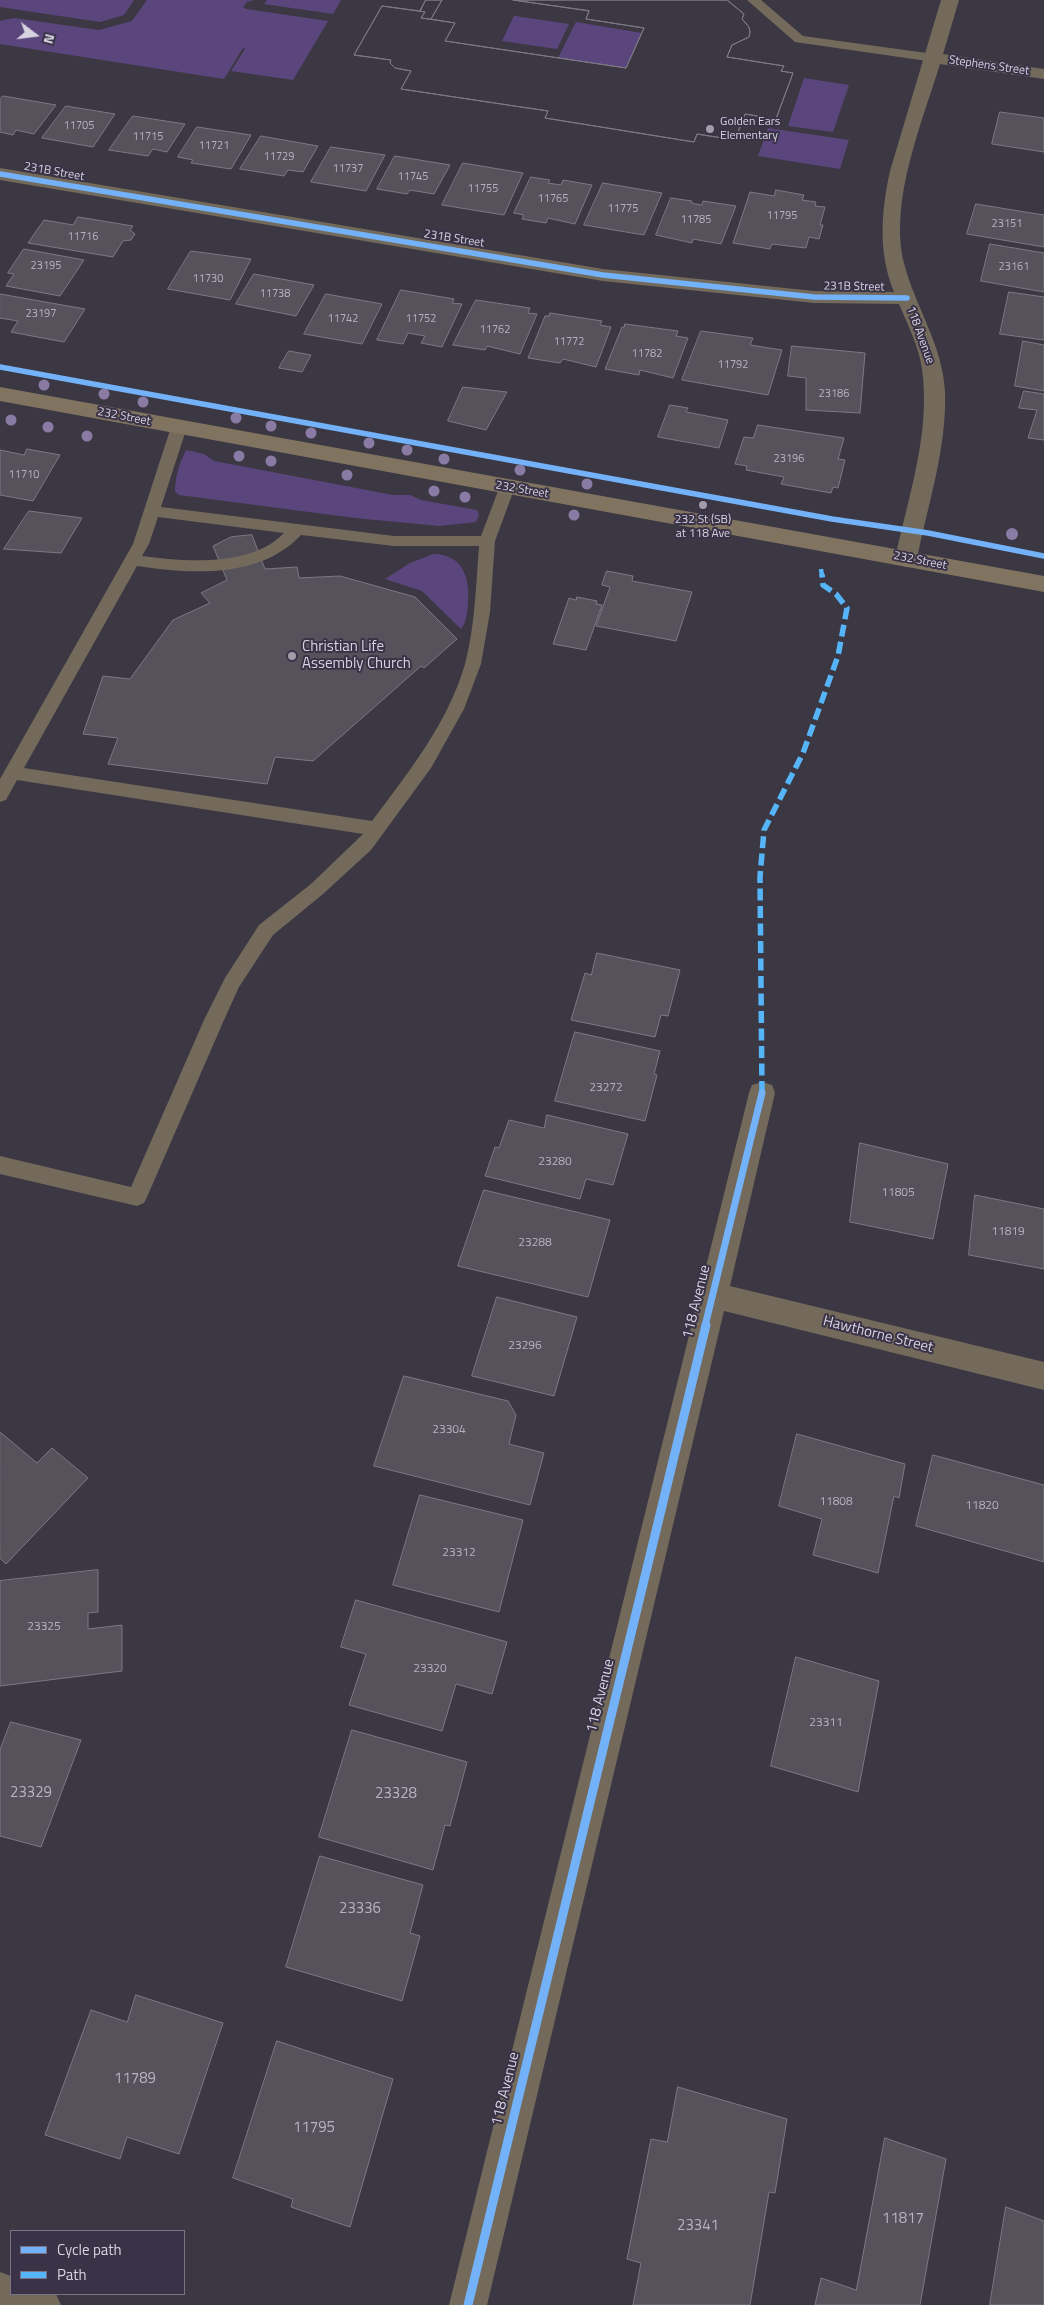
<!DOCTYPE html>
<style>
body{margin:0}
#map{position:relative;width:1044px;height:2305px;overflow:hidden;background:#3b3843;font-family:"Titillium Web",sans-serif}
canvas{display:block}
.legend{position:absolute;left:10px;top:2230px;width:175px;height:65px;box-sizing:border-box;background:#3a3348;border:1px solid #797385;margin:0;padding:6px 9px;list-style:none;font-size:15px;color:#d7d3e0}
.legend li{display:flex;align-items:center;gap:10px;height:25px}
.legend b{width:25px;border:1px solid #797385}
.north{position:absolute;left:10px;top:10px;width:50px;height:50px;-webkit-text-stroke:4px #3a3348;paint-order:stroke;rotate:105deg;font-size:14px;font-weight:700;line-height:20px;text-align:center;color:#d7d3e0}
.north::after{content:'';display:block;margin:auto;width:18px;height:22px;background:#d7d3e0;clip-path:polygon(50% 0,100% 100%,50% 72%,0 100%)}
</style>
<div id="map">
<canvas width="1044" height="2305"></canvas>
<ul class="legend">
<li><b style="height:6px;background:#73b2f8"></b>Cycle path</li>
<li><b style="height:6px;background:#56b5f8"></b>Path</li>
</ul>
<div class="north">N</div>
</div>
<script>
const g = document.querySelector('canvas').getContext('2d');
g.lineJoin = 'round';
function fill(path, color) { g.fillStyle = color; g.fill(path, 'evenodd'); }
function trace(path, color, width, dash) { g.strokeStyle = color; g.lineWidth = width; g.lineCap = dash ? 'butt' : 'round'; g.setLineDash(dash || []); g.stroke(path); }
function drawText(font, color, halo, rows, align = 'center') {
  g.font = font + ' "Titillium Web",sans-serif'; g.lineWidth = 4; g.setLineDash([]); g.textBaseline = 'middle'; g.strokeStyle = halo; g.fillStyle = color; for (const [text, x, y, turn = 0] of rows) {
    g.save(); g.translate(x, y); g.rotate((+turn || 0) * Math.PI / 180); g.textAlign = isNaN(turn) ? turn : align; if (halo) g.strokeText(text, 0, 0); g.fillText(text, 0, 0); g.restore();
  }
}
const green = new Path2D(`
 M0,0H134L124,15L100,22L0,7Z
 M147,0H254L247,2L243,7L246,9L328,21L293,80L231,71L245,49L243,48L224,79L0,44V21L14,18L99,30L132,21Z
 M267,0H341L333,14L264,4Z
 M514,16H515L569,24L557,49L502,41Z
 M576,22L642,33L626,68L558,58Z
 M804,78L849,85L833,132L788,126Z
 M768,128L849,140L840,169L758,156Z
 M186,450L204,454L214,461L393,495H410L421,500L477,510L479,515L476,522L439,526L355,518L179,495L175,491C175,477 180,462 186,450Z
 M433,554C463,554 470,578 468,603C467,613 467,621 461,629L422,591L385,579L410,563Z`);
const building = new Path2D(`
 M426,0H442L431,19L455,23L445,41L626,68L644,28L586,19L589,11L513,0H727L744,14L742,19L749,27L750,32L749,37L732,45L727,57L784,66L781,71L793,73L776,119L745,114L735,140L697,134L694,142L545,118L548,111L401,89L411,71L395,68L390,63L391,60L354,55L382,6L420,11Z
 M426,0H442L431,19L421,18L425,12L420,11Z
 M513,0H727L744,14L742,19L749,27L750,32L749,37L732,45L727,57L784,66L781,71L793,73L776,119L745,114L735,140L697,134L694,142L545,118L548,111L401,89L411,71L395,68L390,63L391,60L354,55L382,6L425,12L421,18L455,23L445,41L626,68L644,28L586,19L589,11Z
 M3,96L56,105L34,134L16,130L13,135L0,132V99Z
 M66,106L115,114L93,147L42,138Z
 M1000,112L1044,118V152L992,144Z
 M133,116L185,124L167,152L153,149L148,156L109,150Z
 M197,127L251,135L231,169L191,163L193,160L178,157Z
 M261,136L318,146L303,172L288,170L284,176L240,169Z
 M331,147L385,155L366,191L311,182Z
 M395,156L450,165L434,194L410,190L407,194L377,189Z
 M463,163L523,173L504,215L442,205Z
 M531,177L550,180L548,183L561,185L563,180L592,185L575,224L548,218L546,223L522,219L524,215L514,213Z
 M603,183L662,193L644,235L584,225Z
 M776,190L804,195L802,200L816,202L815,206L825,207L820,225H823L819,239L809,237L806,248L772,244L770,249L733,243L750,192L774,196Z
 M671,198L692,201L691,203L702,205L703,201L736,206L721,244L693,239L692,243L656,235Z
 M976,204L1044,215V247L967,234Z
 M78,217L133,226L130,230L135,234L131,240L123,241L113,257L28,243L44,220L73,225Z
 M990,244L1044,253V292L981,281Z
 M24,249L84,260L60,296L6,286L14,274L8,273Z
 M191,251L251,259L230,300L168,289Z
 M254,274L314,285L296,316L236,304Z
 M401,290L454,299L452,303L462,304L442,347L421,343L425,336L408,333L403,344L377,340Z
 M1009,292L1044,297V340L1000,334Z
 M0,294L85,309L64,342L11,332L18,321L0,318Z
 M326,294L382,304L362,344L304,334Z
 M476,300L530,308L528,313L537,314L520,354L487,346L485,350L453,345Z
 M550,313L602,321L600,325L611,327L596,367L563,359L560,363L528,358L545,316H549Z
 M625,324L678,331L676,336L688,338L673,378L640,370L639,375L605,369L622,327H624Z
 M701,331L753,338L750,345L782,350L768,395L682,380Z
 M1023,341L1044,345V391L1015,386Z
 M792,346L865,353L860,413L806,410V378L788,376Z
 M289,351L311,355L302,372L279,368Z
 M463,387L507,392L486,430L448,421Z
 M1024,391L1044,394V440L1028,438L1037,410L1019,408Z
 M670,405L688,408L686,412L728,420L719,448L658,437Z
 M758,425L844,438L838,459L845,460L838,488L833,487L831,493L781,484L784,477L746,470L747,466L735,464L744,437L753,438Z
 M27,449L60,455L33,501L0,495V450L24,455Z
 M29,511L82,518L61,553L4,549Z
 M252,535L265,569L297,567L299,578L340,576L415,597L457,639L424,668L421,666L313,761L275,757L267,784L108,764L118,738L83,734L103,676L130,679L173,620L210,603L201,593L227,580L213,546L231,537Z
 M607,571L633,576L632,581L692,592L676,641L596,626L610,587L602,585Z
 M577,597L597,601L596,604L602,605L586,650L553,644L569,598L576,600Z
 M597,953L680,970L668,1016L661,1015L655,1037L571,1020L585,973L591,975Z
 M575,1032L660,1051L654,1074L657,1075L645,1121L555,1101Z
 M547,1115L628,1134L613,1185L586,1179L580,1199L485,1176L495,1147L499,1148L509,1120L544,1128Z
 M860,1143L948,1164L933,1239L850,1222Z
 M484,1190L610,1220L588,1297L458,1266Z
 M975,1195L1044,1209V1269L969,1255Z
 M497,1297L577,1317L554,1396L472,1376Z
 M404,1376L508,1401L516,1415L509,1444L544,1453L530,1505L374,1466Z
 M0,1432L37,1463L52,1448L88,1478L6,1564L0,1558Z
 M797,1434L905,1464L899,1498L894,1496L878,1573L813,1555L822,1519L779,1506Z
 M933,1455L1044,1485V1562L916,1526Z
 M420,1495L523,1520L499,1612L393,1585Z
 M98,1570V1612L88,1613V1629L122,1625V1671L0,1686V1581Z
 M356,1600L507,1642L492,1694L456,1684L442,1731L349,1705L366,1654L341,1647Z
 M796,1657L879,1681L858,1792L771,1766Z
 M11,1722L81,1740L41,1847L0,1836V1750Z
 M352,1730L467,1762L450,1826L445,1825L433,1870L319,1837Z
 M320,1856L423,1885L410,1933L420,1936L402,2001L286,1967Z
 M136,1995L223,2023L179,2154L127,2137L120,2159L45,2135L91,2010L127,2022Z
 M277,2041L393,2079L350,2227L291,2207L293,2199L233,2178Z
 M678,2087L787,2119L775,2193L769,2192L750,2305H633L641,2263L627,2259L651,2139L667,2142Z
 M885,2138L946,2159L920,2305H815L821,2278L856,2290Z
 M1006,2207L1044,2221V2305H990Z`);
const lane = new Path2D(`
 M747,0H761L803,36L934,54L940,58L934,62L795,42Z
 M179,422L184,423L187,427L161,507L394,536H481L501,483H513L515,487L495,541L490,612L481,664L464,709L431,768L371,850L323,894L273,935L239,987L224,1020L147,1197L144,1203L137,1206L0,1174V1156L131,1187L204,1020L225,978L259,925L311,884L363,834L17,780L6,800L0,802V779L133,544L171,427L174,423ZM158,517L284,533C252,567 185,562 142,556L149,544ZM301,535L394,546H479C476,585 475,626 465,664C448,723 408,773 372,821L24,768L137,566C191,574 260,579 301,535Z`);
const street = new Path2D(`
 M941,0H959L943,54L1044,69V79L940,64C922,123 889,201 904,263C915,307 943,345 945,392C947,448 928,504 917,559L914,564L906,567L898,564L895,559C908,497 931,433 922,369C919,347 908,325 899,304L814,303L603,281L0,180V168L603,269L814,291L894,292C878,252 881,213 890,171Z
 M762,1082L772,1085L775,1093L730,1286L1044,1362V1390L724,1311L487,2305H449L749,1093L752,1085Z
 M0,2272L11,2276V2294H56L61,2305H0Z`);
const secondary = new Path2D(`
 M0,387L1044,576V592L0,401Z`);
const quietFar1 = new Path2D(`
 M821,569L822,576`);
const quiet = new Path2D(`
 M762,1093L760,877L764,830L803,753L838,656L847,608L836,594L823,585L822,574`);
const cyclewayFar2 = new Path2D(`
 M0,174L603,275L814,297L907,298
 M0,367L832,519L928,533L1044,556`);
const cyclewayFar1 = new Path2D(`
 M705,1326L762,1093`);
const cycleway = new Path2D(`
 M468,2305L706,1325`);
const trees = [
 [44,385,5.5],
 [104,394,5.5],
 [143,402,5.5],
 [236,418,5.5],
 [11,420,5.5],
 [271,426,5.5],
 [48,427,5.5],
 [311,433,5.5],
 [87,436,5.5],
 [369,443,5.5],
 [407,450,5.5],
 [239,456,5.5],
 [444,459,5.5],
 [271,461,5.5],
 [520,470,5.5],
 [347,475,5.5],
 [587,484,5.5],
 [434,491,5.5],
 [465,497,5.5],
 [574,515,5.5],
 [1012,534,6]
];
const markers = [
 [710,129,5,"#a09da9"],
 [703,505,5,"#a09da9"],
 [292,656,5,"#a09da9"]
];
const farNumbernames = [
 ["11705",79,126],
 ["11715",148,137],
 ["11721",214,146],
 ["11729",279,157],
 ["11737",348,169],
 ["11745",413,177],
 ["11755",483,189],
 ["11765",553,199],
 ["11775",623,209],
 ["11795",782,216],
 ["11785",696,220],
 ["23151",1007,224],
 ["11716",83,237],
 ["23195",46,266],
 ["23161",1014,267],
 ["11730",208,279],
 ["11738",275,294],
 ["23197",41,314],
 ["11742",343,319],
 ["11752",421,319],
 ["11762",495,330],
 ["11772",569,342],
 ["11782",647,354],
 ["11792",733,365],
 ["23186",834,394],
 ["23196",789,459],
 ["11710",24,475]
];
const farStreetnames = [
 ["Stephens Street",989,66,8],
 ["231B Street",54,172,10],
 ["231B Street",454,239,9],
 ["231B Street",854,287,1],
 ["118 Avenue",920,335,70],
 ["232 Street",124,417,11],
 ["232 Street",522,490,10],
 ["232 Street",920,561,11]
];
const farPoinames = [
 ["Golden Ears",720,122],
 ["Elementary",720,136],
 ["232 St (SB)",703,520,"center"],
 ["at 118 Ave",703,534,"center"]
];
const numberNames = [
 ["23272",606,1088],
 ["23280",555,1162],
 ["11805",898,1193],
 ["11819",1008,1232],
 ["23288",535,1243],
 ["23296",525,1346],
 ["23304",449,1430],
 ["11808",836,1502],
 ["11820",982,1506],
 ["23312",459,1553],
 ["23325",44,1627],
 ["23320",430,1669],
 ["23311",826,1723]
];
const poiNames = [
 ["Christian Life",302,647],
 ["Assembly Church",302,664]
];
const streetNames = [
 ["118 Avenue",697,1302,-76],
 ["Hawthorne Street",878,1335,14],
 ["118 Avenue",601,1696,-76],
 ["118 Avenue",506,2089,-76]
];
const nearNumbernames = [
 ["23329",31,1793],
 ["23328",396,1794],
 ["23336",360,1909],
 ["11789",135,2079],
 ["11795",314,2128],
 ["11817",903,2219],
 ["23341",698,2226]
];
fill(green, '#5a467d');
fill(building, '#55525c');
trace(building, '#7c7984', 1);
fill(lane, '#736a5b');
fill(street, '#736a5b');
fill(secondary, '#807460');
trace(quietFar1, '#56b5f8', 4.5, [9, 4.5]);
trace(quiet, '#56b5f8', 5.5, [12, 5.5]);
trace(cyclewayFar2, '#73b2f8', 5.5);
trace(cyclewayFar1, '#73b2f8', 7);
trace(cycleway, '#73b2f8', 9);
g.fillStyle = '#897ba4';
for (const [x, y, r] of trees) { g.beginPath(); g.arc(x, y, r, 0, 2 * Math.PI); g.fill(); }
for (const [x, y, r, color] of markers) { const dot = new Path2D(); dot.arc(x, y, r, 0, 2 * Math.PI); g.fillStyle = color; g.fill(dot); trace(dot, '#3a3348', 2); }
drawText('11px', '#b6b3bf', null, farNumbernames);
drawText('12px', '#d7d3e0', '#3a3348', farStreetnames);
drawText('12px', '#d7d3e0', '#3a3348', farPoinames, 'left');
drawText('12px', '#b6b3bf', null, numberNames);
drawText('15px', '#d7d3e0', '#3a3348', poiNames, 'left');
drawText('15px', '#d7d3e0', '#3a3348', streetNames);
drawText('15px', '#b6b3bf', null, nearNumbernames);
</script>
